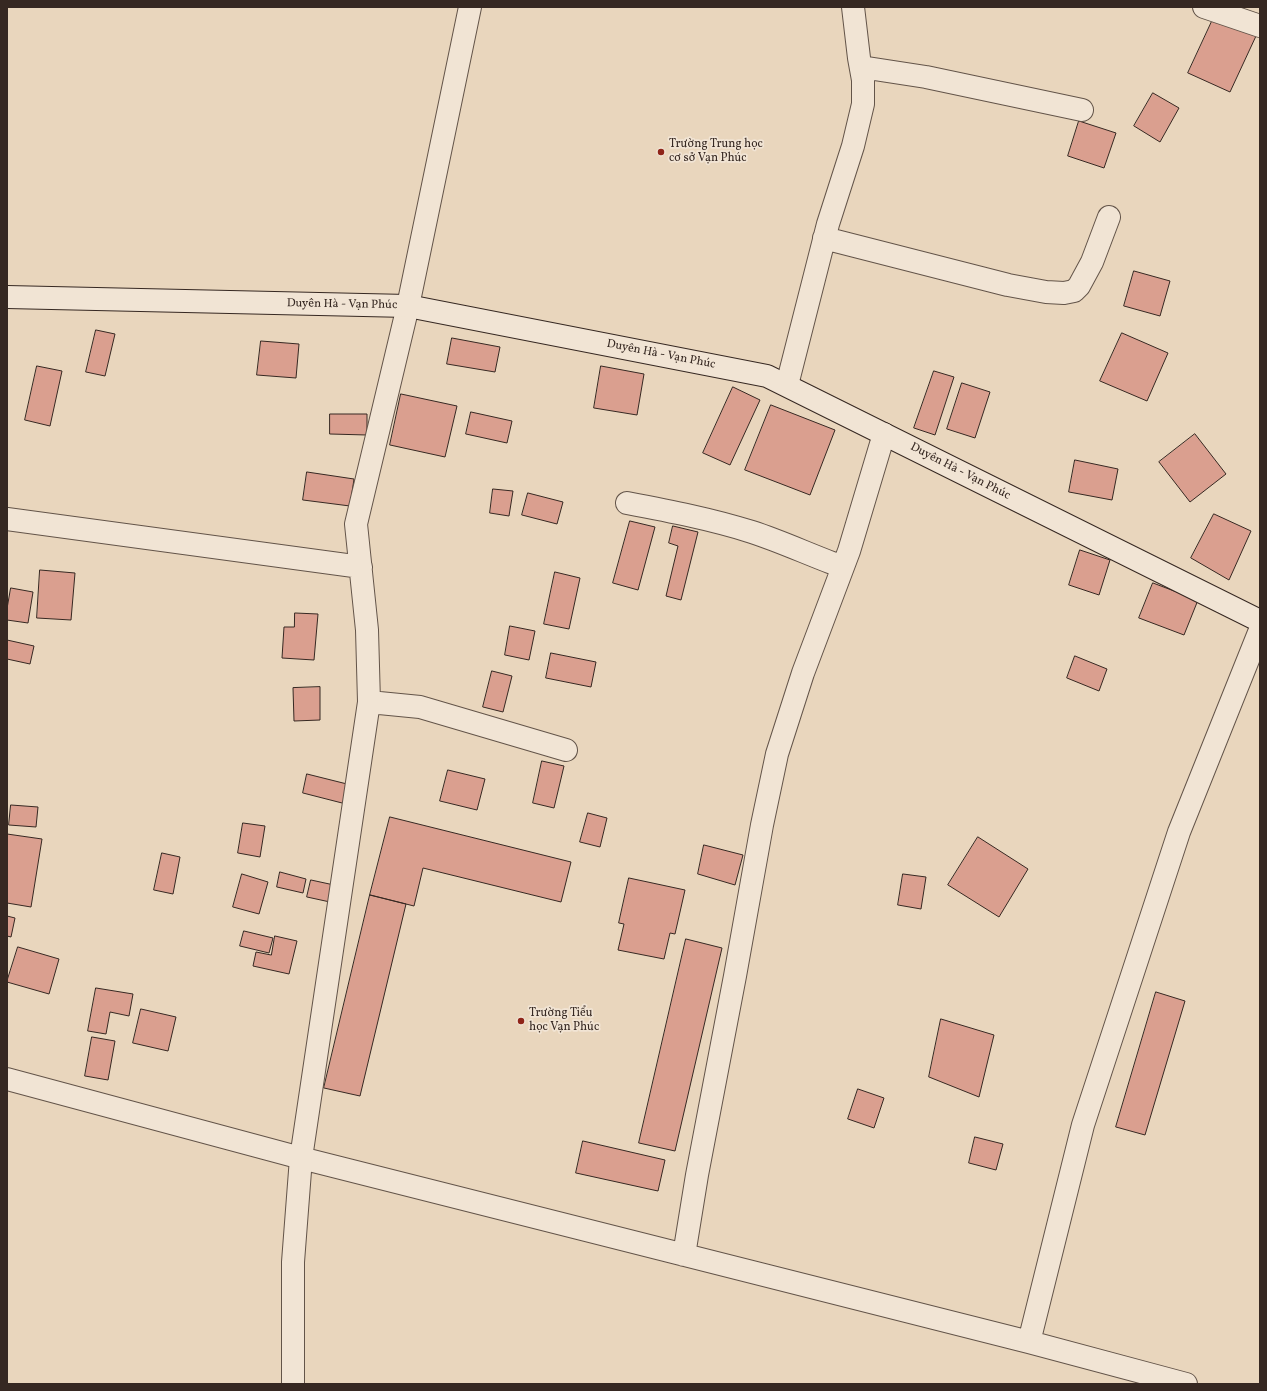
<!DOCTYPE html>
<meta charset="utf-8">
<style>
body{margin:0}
#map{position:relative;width:1267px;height:1391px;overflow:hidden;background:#e9d6bd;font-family:Vollkorn,serif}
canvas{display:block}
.frame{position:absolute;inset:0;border:8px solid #362822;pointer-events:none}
</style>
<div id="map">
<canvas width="1267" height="1391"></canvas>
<div class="frame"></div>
</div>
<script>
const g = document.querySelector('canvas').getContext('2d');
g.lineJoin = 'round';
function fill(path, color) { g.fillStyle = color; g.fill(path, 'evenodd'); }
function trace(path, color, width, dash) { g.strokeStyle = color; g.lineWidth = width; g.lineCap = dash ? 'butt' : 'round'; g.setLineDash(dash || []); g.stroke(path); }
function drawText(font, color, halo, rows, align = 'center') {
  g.font = font + ' Vollkorn,serif'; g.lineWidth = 3.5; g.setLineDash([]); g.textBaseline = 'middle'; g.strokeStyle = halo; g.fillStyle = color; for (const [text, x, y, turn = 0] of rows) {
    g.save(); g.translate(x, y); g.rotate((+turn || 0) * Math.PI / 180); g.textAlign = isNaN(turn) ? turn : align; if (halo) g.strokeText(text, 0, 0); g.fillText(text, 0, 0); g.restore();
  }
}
const building = new Path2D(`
 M1214,17L1256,36L1230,92L1188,73Z
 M1153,93L1179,108L1160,142L1134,126Z
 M1079,121L1116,133L1104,168L1068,156Z
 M1134,271L1170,281L1160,316L1124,306Z
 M96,330L115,334L105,376L86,372Z
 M1122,333L1168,353L1147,401L1100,381Z
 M452,338L500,347L495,372L447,364Z
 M261,341L299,344L296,378L257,375Z
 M37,366L62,371L50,426L25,420Z
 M601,366L644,374L637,415L594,408Z
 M934,371L954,377L935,435L914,428Z
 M962,383L990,392L975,438L947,429Z
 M733,387L760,400L730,465L703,453Z
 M401,394L457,406L445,457L390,445Z
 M771,405L835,430L810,495L745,470Z
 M471,412L512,421L507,443L466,434Z
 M330,414H367V435L330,434Z
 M1195,434L1226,474L1190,502L1159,462Z
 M1075,460L1118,469L1112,500L1069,492Z
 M307,472L354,479L350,506L303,500Z
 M493,489L513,491L509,516L490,513Z
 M528,493L563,502L557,524L522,515Z
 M1214,514L1251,531L1229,580L1191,558Z
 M630,521L655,527L638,590L613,583Z
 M673,526L698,532L681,600L666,596L678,546L669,543Z
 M1080,550L1110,560L1099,595L1069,585Z
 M40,570L75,573L71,620L37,618Z
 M555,572L580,578L569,629L544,624Z
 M1153,583L1198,600L1184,635L1139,618Z
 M11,588L33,592L28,623L7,620V609Z
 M295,613L318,614L314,660L282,658L284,627H294Z
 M510,626L535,631L529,660L505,655Z
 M7,640L34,646L30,664L7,659Z
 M551,653L596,662L591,687L546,678Z
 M1075,656L1107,669L1099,691L1067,678Z
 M492,671L512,676L503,712L483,707Z
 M320,687V720L294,721L293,688Z
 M542,761L564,766L554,808L533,803Z
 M448,770L485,779L477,810L440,801Z
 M307,774L351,785L346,804L303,793Z
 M11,805L38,807L36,827L9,825Z
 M588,813L607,818L600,847L580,842Z
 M390,817L571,862L561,902L423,868L414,906L370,895Z
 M243,823L265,826L260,857L238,853Z
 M7,834L42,839L31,907L7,903Z
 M978,837L1028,869L999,917L948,885Z
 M704,845L743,855L735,885L698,874Z
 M162,853L180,857L173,894L154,890Z
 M280,872L306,879L303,893L277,887Z
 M242,874L268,882L259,914L233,907Z
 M903,874L926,877L921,909L898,905Z
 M629,878L685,890L675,934L670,933L664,959L618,950L624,924L619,923Z
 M311,880L334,885L330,902L307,897Z
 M370,895L406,904L360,1096L324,1088Z
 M7,916L15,918L11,937L7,936Z
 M244,931L273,938L269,953L240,946Z
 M275,936L297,941L289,974L253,966L256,952L271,955Z
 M686,939L722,948L675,1151L639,1143Z
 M18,947L59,959L49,994L7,982Z
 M96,988L133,994L129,1016L110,1012L106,1034L88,1031Z
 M1156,992L1185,1001L1145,1135L1116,1127Z
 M141,1009L176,1017L168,1051L133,1043Z
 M941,1019L994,1035L979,1097L929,1077Z
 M92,1037L115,1041L108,1080L85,1076Z
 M858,1089L884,1098L874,1128L848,1119Z
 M975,1137L1003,1144L996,1170L969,1163Z
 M583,1141L665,1160L658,1191L576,1173Z`);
const street = new Path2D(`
 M1204,7L1260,26
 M861,67L926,77L1082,110
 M824,238L1008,285L1046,292L1064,293L1074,291L1079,286L1092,262L1109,217
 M787,385L828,224L853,146L863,104V80L859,58L853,7
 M627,503C669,511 711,519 752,532C783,542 812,556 843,567
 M7,519L361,567
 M369,702L420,707L566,750
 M7,1079L301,1158L1029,1342L1186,1384
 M684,1255L697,1175L735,976L762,825L777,754L803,673L849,551L884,434
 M1029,1342L1083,1125L1179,832L1260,630
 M293,1384V1262L301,1158L369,702L367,630L356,524L408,306L470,7`);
const secondary = new Path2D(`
 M7,297L408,306L767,376L1260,621`);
const markers = [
 [661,152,4,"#8f2418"],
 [521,1021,4,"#8f2418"]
];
const poiNames = [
 ["Trường Trung học",669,145],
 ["cơ sở Vạn Phúc",669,159],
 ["Trường Tiểu",529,1014],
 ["học Vạn Phúc",529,1028]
];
const streetNames = [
 ["Duyên Hà - Vạn Phúc",342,305,1],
 ["Duyên Hà - Vạn Phúc",661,355,11],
 ["Duyên Hà - Vạn Phúc",960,472,27]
];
fill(building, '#da9f8f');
trace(building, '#362822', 1);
trace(street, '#635449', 24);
trace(secondary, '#362822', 24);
trace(street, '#f1e4d4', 22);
trace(secondary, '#f1e4d4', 22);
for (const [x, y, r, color] of markers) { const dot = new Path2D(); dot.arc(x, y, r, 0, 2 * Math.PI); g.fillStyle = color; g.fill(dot); trace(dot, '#f1e4d4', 1.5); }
drawText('12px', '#362822', '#f1e4d4', poiNames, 'left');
drawText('12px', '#362822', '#f1e4d4', streetNames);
</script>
